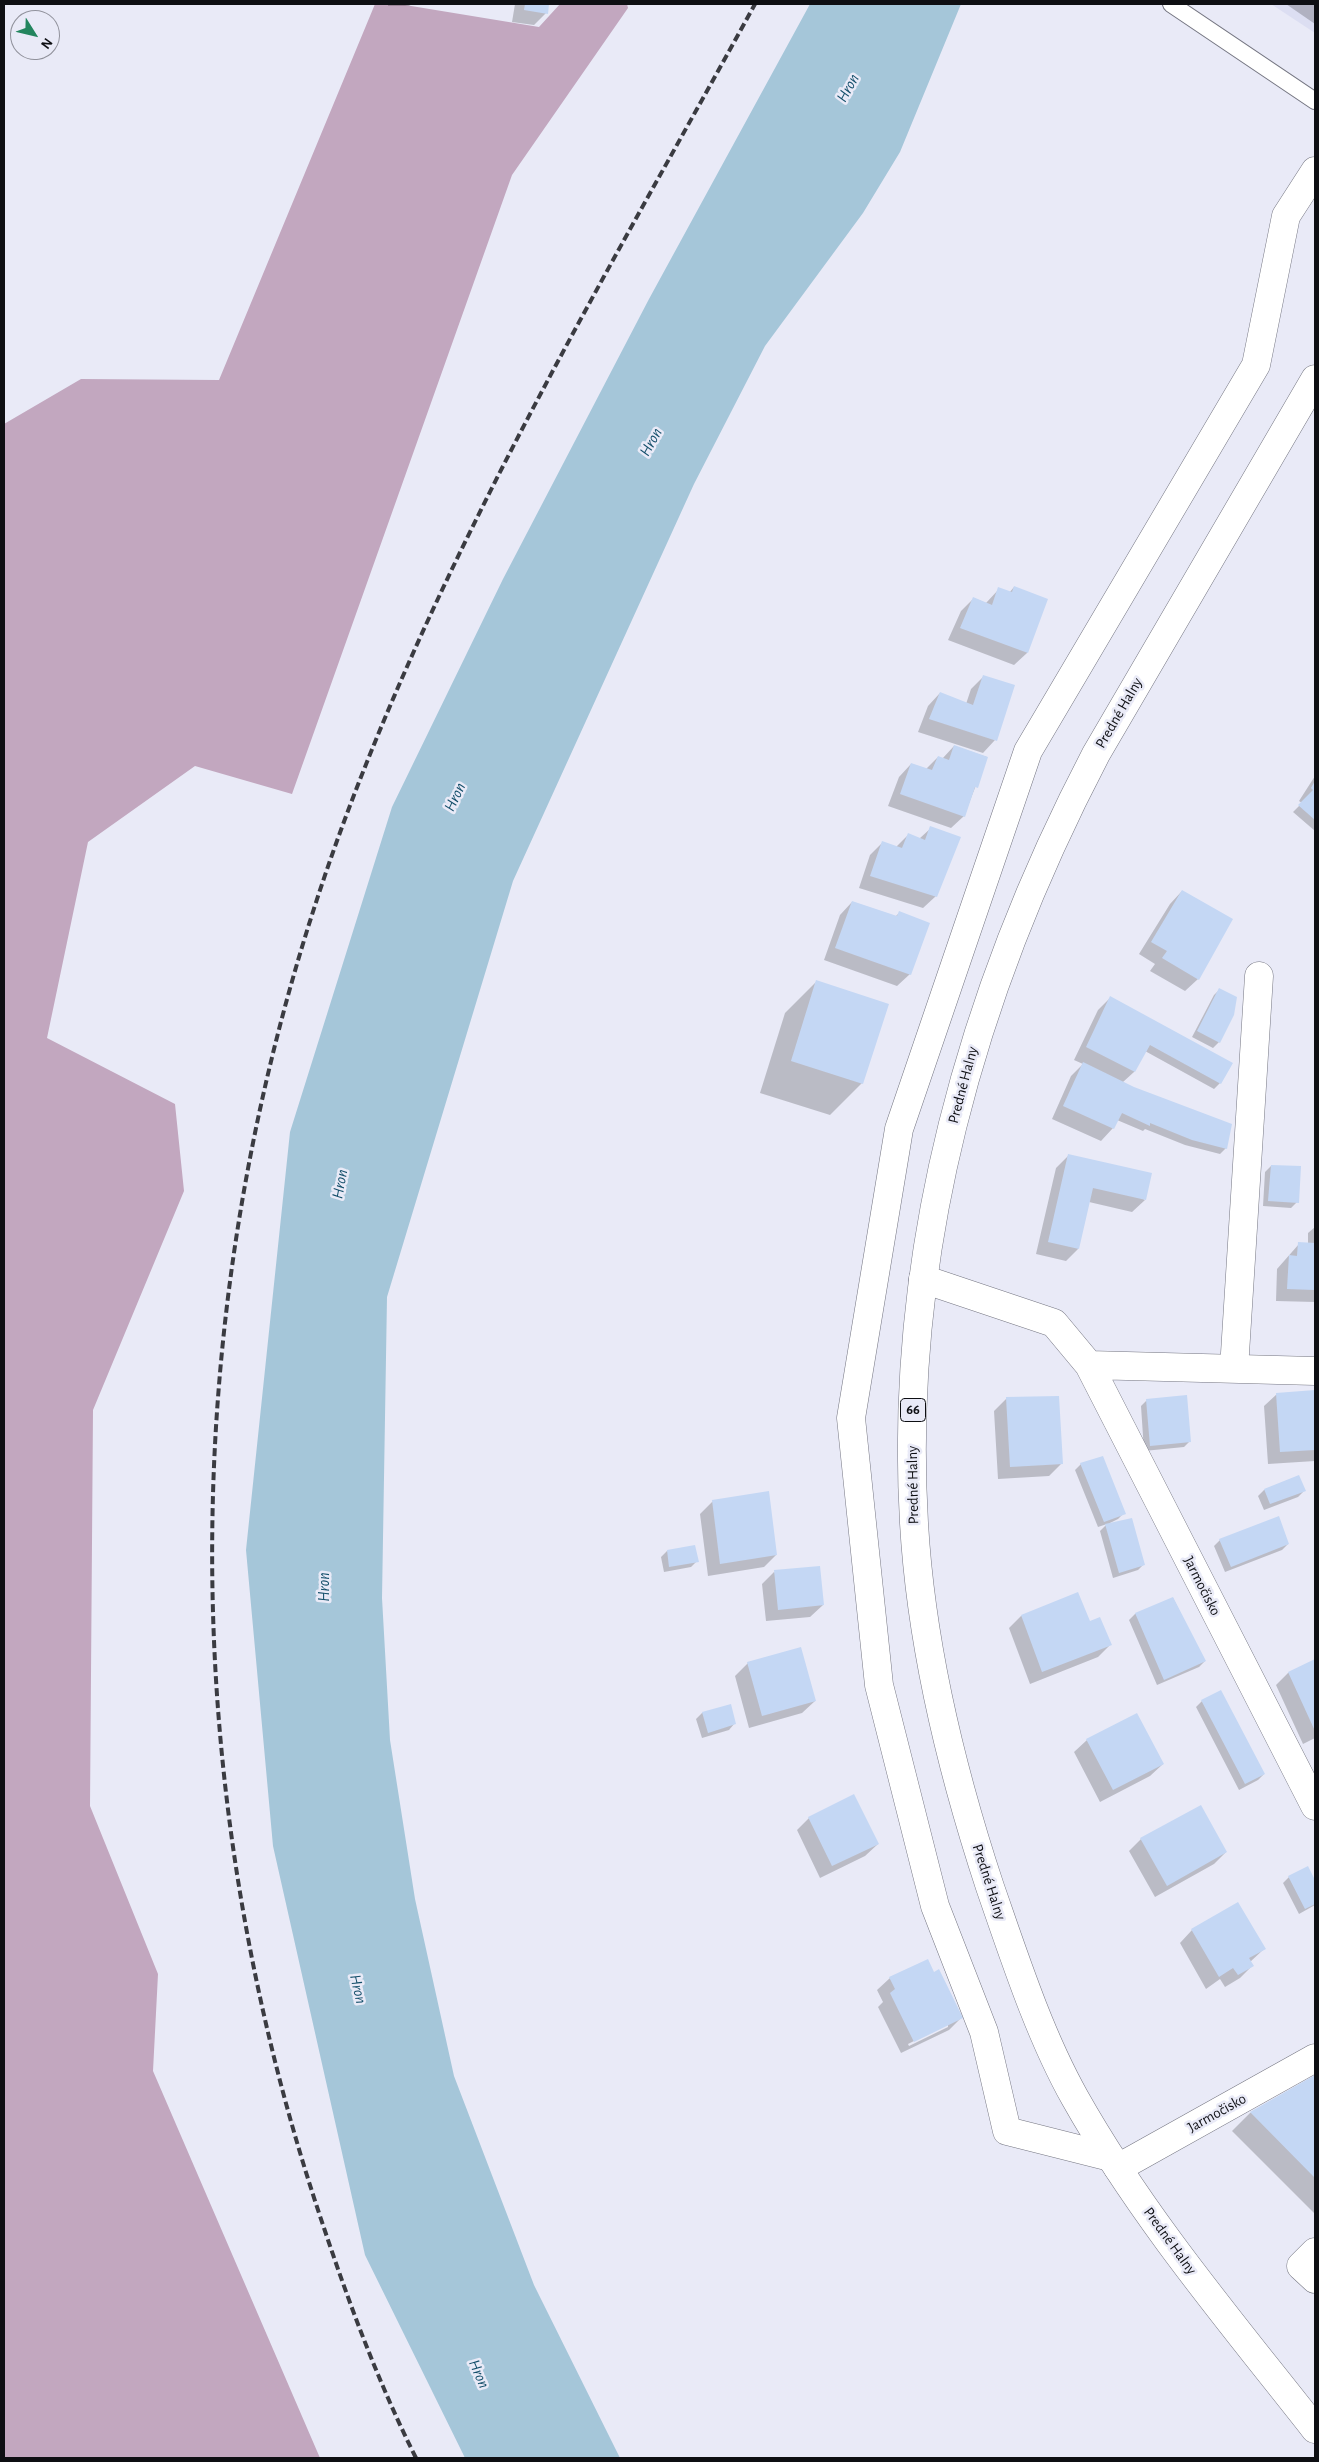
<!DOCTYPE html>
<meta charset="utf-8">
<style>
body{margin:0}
#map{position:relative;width:1319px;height:2462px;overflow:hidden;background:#e9eaf7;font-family:"Alegreya Sans",sans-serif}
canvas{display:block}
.frame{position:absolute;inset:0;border:5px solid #0e0f13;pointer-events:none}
.north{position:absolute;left:10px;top:10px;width:50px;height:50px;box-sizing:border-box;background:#e9eaf7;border:1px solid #91929c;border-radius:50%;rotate:126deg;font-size:14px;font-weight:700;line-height:20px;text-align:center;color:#0e0f13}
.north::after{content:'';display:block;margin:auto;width:18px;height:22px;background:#23855e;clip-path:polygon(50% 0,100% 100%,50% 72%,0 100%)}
</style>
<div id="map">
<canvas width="1319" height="2462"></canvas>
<div class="frame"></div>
<div class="north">N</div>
</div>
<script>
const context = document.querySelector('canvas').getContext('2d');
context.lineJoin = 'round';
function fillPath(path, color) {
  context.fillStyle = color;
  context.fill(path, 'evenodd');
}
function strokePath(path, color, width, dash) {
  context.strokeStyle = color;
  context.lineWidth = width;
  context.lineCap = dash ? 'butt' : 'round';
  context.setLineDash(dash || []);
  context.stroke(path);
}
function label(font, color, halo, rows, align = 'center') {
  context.font = font + ' "Alegreya Sans",sans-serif';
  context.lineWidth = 5;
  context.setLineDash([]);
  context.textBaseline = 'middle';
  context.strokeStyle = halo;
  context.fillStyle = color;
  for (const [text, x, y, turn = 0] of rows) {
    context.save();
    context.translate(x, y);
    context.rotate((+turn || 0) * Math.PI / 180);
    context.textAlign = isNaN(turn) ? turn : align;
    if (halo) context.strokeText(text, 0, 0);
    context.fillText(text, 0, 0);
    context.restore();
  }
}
const built = new Path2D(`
 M1271 4H1315V33Z`);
const forest = new Path2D(`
 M375 4H399L539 27 560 4H627L628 8 512 175 292 794 195 766 88 842 47 1038 175 1104 184 1191 93 1410 90 1806 158 1974 153 2071 320 2458H4V424L81 379 219 380Z`);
const water = new Path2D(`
 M810 4H961L900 152 863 213 765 346 694 484 513 881 387 1297 382 1598 390 1740 415 1899 454 2076 534 2285 620 2458H465L365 2255 273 1846 246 1550 290 1132 392 807 503 579 649 299Z`);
const shadow = new Path2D(`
 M388 4H412L409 6H388Z
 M515 4H547L546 13 534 25 512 22Z
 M1286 4H1315V24Z
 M1014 587 1046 599 1027 653 1014 665 948 640 961 611 974 598 986 603 999 589 1009 593Z
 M983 677 995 740 983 753 918 732 928 706 940 693 966 704 971 689Z
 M954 746 987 757 964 816 951 828 888 806 899 777 911 764 926 769 938 757 942 759Z
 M1315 776V831L1293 812 1302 803 1299 801Z
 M931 828 936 896 923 908 859 888 870 855 882 843 896 847 908 835 919 839Z
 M1182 891 1198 979 1185 991 1150 971 1155 964 1139 954 1170 904Z
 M852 902 895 917 899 913 910 974 897 986 824 960 840 915Z
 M817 981 862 1083 830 1115 760 1093 785 1013Z
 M1220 989 1219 1042 1213 1048 1192 1037 1214 995Z
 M1110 998 1220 1083 1214 1089 1145 1051 1134 1072 1123 1082 1226 1148 1220 1154 1185 1145 1145 1129 1143 1131 1117 1120 1113 1128 1101 1141 1052 1119 1071 1076 1083 1064 1074 1060 1098 1010Z
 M1068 1156 1145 1200 1132 1212 1089 1202 1078 1249 1066 1261 1036 1254 1056 1168Z
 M1271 1166 1297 1202 1291 1208 1263 1206 1265 1172Z
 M1315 1217V1302L1276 1301 1277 1269 1299 1244H1308V1233L1315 1227Z
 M1315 1392V1461L1268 1464 1264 1406 1277 1394Z
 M1007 1398 1061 1464 1049 1476 998 1479 994 1411Z
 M1147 1400 1190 1441 1184 1447 1144 1451 1141 1406Z
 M1081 1464 1124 1513 1118 1519 1110 1523 1144 1564 1138 1570 1113 1578 1100 1531 1107 1524 1098 1527 1075 1470Z
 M1264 1490 1304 1491 1298 1497 1264 1510 1258 1496Z
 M713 1501 776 1555 764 1567 708 1576 700 1514Z
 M1220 1540 1288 1544 1282 1550 1225 1572 1214 1546Z
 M667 1551 697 1561 691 1567 664 1572 661 1557Z
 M774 1572 823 1605 810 1617 766 1621 762 1584Z
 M1173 1598 1205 1661 1199 1667 1157 1685 1129 1620 1135 1614Z
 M1021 1616 1089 1623 1110 1645 1098 1657 1030 1684 1009 1628Z
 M1315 1661V1738L1303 1744 1276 1685 1288 1673Z
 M748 1663 815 1701 802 1713 749 1728 735 1676Z
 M1202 1701 1264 1774 1258 1780 1239 1790 1196 1707Z
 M730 1706 735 1723 729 1730 702 1738 696 1719 702 1713Z
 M1087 1740 1163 1764 1150 1776 1100 1802 1074 1752Z
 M809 1818 878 1844 865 1856 820 1878 797 1830Z
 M1141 1839 1226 1852 1214 1864 1155 1897 1129 1851Z
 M1308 1868 1315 1882V1905L1299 1914 1283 1883 1289 1877Z
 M1192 1930 1264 1949 1250 1962 1252 1966 1240 1978 1225 1987 1220 1979 1206 1989 1180 1943Z
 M890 1978 961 2018 949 2030 901 2053 878 2007 883 2002 877 1990ZM948 2024V2027L909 2046 908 2044Z
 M1315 2077V2214L1232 2131 1250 2113Z`);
const building = new Path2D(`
 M525 4H549L548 14 524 10Z
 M1014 586 1048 599 1028 653 960 628 973 597 992 605 998 587 1012 592Z
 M983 675 1015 685 997 741 929 719 940 692 973 705Z
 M954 745 988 757 978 788 975 787 965 817 900 794 911 763 932 770 938 756 949 760Z
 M1315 781V820L1298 805 1313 790 1311 788Z
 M930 826 961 837 937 897 870 876 882 841 902 848 908 833 925 840Z
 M1182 890 1233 919 1199 980 1162 958 1167 951 1151 942Z
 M852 901 897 916 899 911 930 923 911 975 835 948Z
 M816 980 889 1004 863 1084 791 1061Z
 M1219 988 1237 997 1234 1015 1220 1043 1197 1031Z
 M1110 996 1233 1063 1221 1084 1150 1045 1135 1072 1086 1047Z
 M1083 1062 1134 1087 1232 1124 1227 1149 1192 1140 1150 1123V1126L1122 1113 1114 1129 1063 1106Z
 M1068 1154 1152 1173 1146 1200 1093 1188 1079 1249 1048 1242Z
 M1271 1165 1301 1166 1299 1203 1268 1201Z
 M1298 1242 1315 1243V1290L1287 1289 1289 1255 1297 1256Z
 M1315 1390V1450L1280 1452 1276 1393Z
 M1187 1395 1191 1442 1150 1446 1146 1399Z
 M1059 1396 1063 1464 1010 1467 1006 1397Z
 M1103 1456 1126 1514 1104 1522 1080 1463Z
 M1299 1475 1306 1491 1270 1504 1264 1489Z
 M769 1491 777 1555 720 1564 712 1500Z
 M1279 1516 1289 1544 1231 1567 1219 1539Z
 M1132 1518 1145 1565 1119 1573 1105 1524Z
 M695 1545 699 1562 669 1567 667 1550Z
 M820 1566 824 1605 778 1610 774 1570Z
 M1078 1592 1090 1621 1100 1617 1112 1645 1042 1672 1021 1615Z
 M1173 1597 1206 1661 1164 1680 1135 1613Z
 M801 1647 816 1701 762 1716 747 1662Z
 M1315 1659V1731L1288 1672Z
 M1221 1690 1265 1774 1245 1784 1201 1700Z
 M731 1704 736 1724 708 1733 702 1712Z
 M1137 1713 1164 1764 1113 1790 1086 1739Z
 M854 1794 879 1844 832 1866 808 1817Z
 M1201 1805 1227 1852 1167 1886 1140 1838Z
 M1308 1866 1315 1880V1904L1305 1909 1288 1876Z
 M1238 1902 1266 1949 1249 1958 1254 1966 1238 1975 1233 1968 1219 1977 1191 1929Z
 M928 1959 934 1972 939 1969 963 2018 914 2042 890 1993 895 1989 889 1977Z
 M1315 2075V2178L1250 2112Z`);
const service = new Path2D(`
 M1171 4 1315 101`);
const minor = new Path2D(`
 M923 1279 1054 1323 1089 1365 1315 1806
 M1089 1365 1315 1371
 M1234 1369 1259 976
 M1110 2157 1007 2131 984 2032 935 1906 879 1685 851 1418 899 1129 1028 751 1256 365 1286 216 1315 171
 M1118 2168 1315 2058
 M1315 2252 1301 2266 1315 2279`);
const primary = new Path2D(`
 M1315 379 1096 754C972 991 898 1252 914 1523 921 1645 952 1772 990 1887 1014 1956 1039 2034 1075 2098 1142 2217 1231 2322 1315 2429`);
const rail = new Path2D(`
 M416 2458C379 2384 350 2306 324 2228 165 1758 176 1259 354 795 460 519 613 263 755 4`);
const shields = [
 [913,1410,25]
];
const shieldNames = [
 ["66",913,1410]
];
const streetNames = [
 ["Predné Halny",1119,713,-60],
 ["Predné Halny",963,1085,-75],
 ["Predné Halny",913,1485,-91],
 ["Jarmočisko",1202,1586,63],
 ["Predné Halny",989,1882,72],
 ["Jarmočisko",1217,2113,-29],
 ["Predné Halny",1170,2241,54]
];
const waterNames = [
 ["Hron",848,88,-61],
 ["Hron",651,442,-61],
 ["Hron",455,797,-65],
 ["Hron",340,1184,-79],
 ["Hron",324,1587,-90],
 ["Hron",358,1989,77],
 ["Hron",479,2374,67]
];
fillPath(built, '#dcdef2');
fillPath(forest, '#c2a7bf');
fillPath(water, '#a5c6d9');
fillPath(shadow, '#0003');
fillPath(building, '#c4d7f4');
strokePath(service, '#757682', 18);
strokePath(minor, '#757682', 29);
strokePath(primary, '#757682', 29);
strokePath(service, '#fff', 16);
strokePath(minor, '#fff', 28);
strokePath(primary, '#fff', 28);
strokePath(rail, '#3a3b41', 4, [8, 4]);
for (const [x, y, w] of shields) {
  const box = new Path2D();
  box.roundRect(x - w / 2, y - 11.5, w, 23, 4);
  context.fillStyle = '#e9eaf7';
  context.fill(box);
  strokePath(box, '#0e0f13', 1);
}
label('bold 14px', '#0e0f13', null, shieldNames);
label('15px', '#0e0f13', '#e9eaf7', streetNames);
label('italic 16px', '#134e6a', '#e9eaf7', waterNames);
</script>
